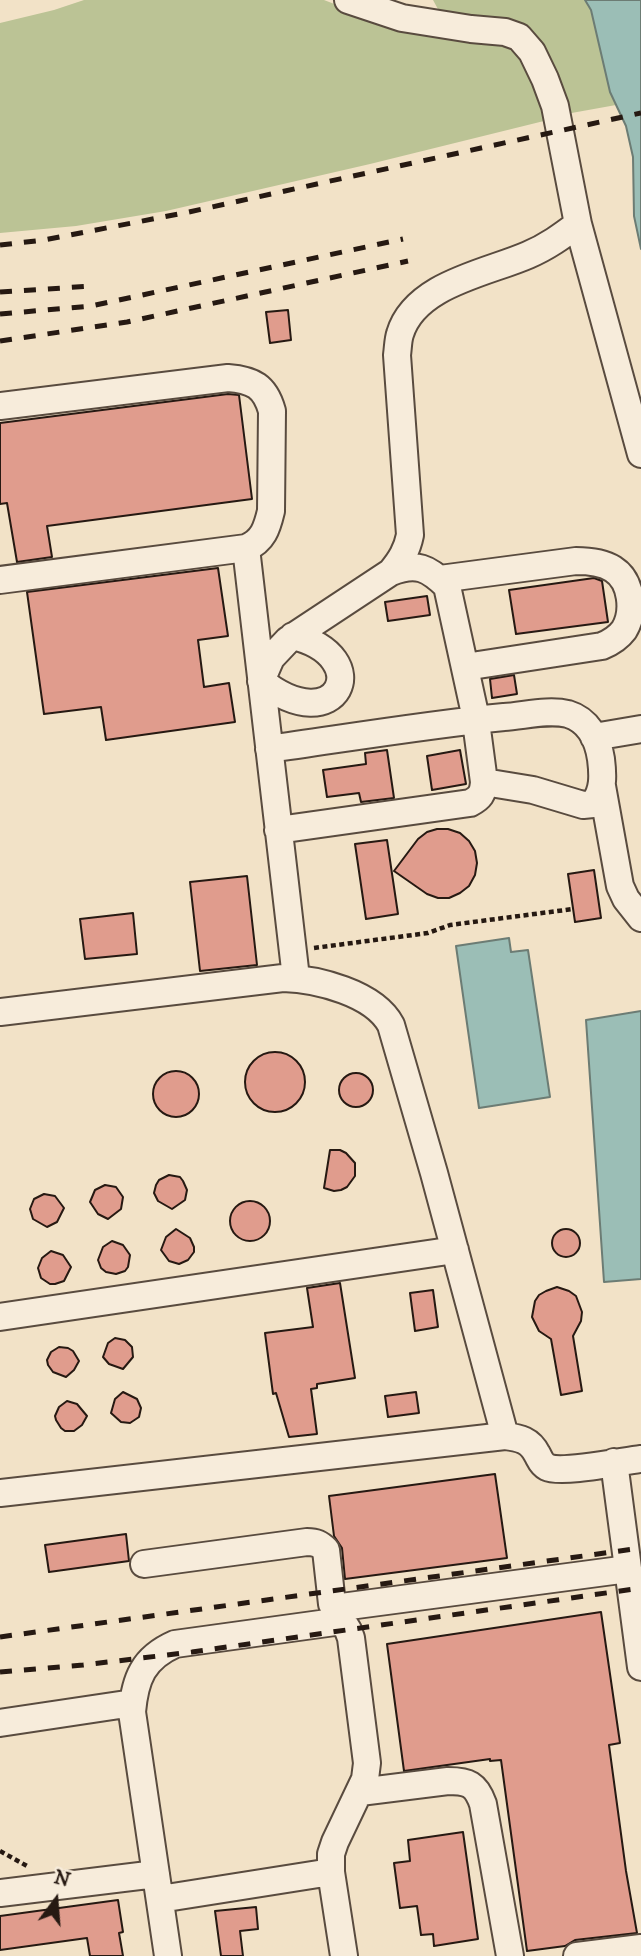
<!DOCTYPE html>
<style>
body{margin:0}
#map{position:relative;width:641px;height:1956px;overflow:hidden;background:#f2e2c7;font-family:"IM FELL DW Pica",serif}
canvas{display:block}
.north{position:absolute;left:21px;top:1865px;width:70px;height:70px;-webkit-text-stroke:5px #f7ecdb;paint-order:stroke;rotate:16deg;font-size:19px;font-weight:700;line-height:28px;text-align:center;color:#261912}
.north::after{content:'';display:block;margin:auto;width:24px;height:32px;background:#261912;clip-path:polygon(50% 0,100% 100%,50% 72%,0 100%)}
</style>
<div id="map">
<canvas width="641" height="1956"></canvas>
<div class="north">N</div>
</div>
<script>
const context = document.querySelector('canvas').getContext('2d');
context.lineJoin = 'round';
function fillPath(path, color) {
  context.fillStyle = color;
  context.fill(path, 'evenodd');
}
function strokePath(path, color, width, dash) {
  context.strokeStyle = color;
  context.lineWidth = width;
  context.lineCap = dash ? 'butt' : 'round';
  context.setLineDash(dash || []);
  context.stroke(path);
}
const green = new Path2D(`
 M84 0H324L383 23 516 41 552 119 370 164 166 211 76 226 0 233V23L54 10Z
 M433 0H585L591 10 610 92 616 105 566 114 544 56 439 11Z`);
const water = new Path2D(`
 M585 0H641V249L634 216 633 157 626 126 610 92 591 10Z
 M509 938 511 952 528 950 550 1097 479 1108 456 946Z
 M641 1011V1279L604 1282 586 1020Z`);
const building = new Path2D(`
 M288 310 291 340 270 343 266 312Z
 M228 394 239 395 252 499 47 526 52 557 17 562 7 503 0 504V423Z
 M218 568 228 636 198 640 204 687 229 683 235 722 106 740 101 707 44 714 27 592Z
 M594 578 602 581 608 622 516 634 509 590Z
 M427 596 430 615 388 621 385 602Z
 M514 675 517 694 492 698 490 679Z
 M387 750 394 798 361 802 359 793 327 797 323 770 366 764 365 753Z
 M460 750 466 784 432 790 427 756Z
 M437 829H448L460 833 469 841 475 851 477 863 475 875 469 886 460 893 449 898H438L427 894 394 871 418 839 427 832Z
 M387 840 398 914 366 919 355 844Z
 M594 870 601 918 575 922 568 874Z
 M247 876 257 965 200 971 190 882Z
 M133 913 137 954 85 959 80 919Z
 M245 1082a30 30 0 1 1 60 0a30 30 0 1 1-60 0Z
 M153 1094a23 23 0 1 1 46 0a23 23 0 1 1-46 0Z
 M339 1090a17 17 0 1 1 34 0a17 17 0 1 1-34 0Z
 M330 1150H340L346 1153 355 1163V1176L347 1187 341 1190 334 1191 324 1188Z
 M169 1175 180 1177 183 1181 187 1190 185 1200 172 1209 158 1201 154 1193 156 1185 159 1180Z
 M105 1185 116 1187 123 1197 121 1209 108 1219 98 1214 90 1202 95 1190Z
 M44 1194 55 1196 64 1208 57 1222 47 1227 33 1219 30 1209 34 1199Z
 M230 1221a20 20 0 1 1 40 0a20 20 0 1 1-40 0Z
 M176 1229 190 1238 194 1247V1252L188 1260 179 1264 169 1261 161 1250 166 1237Z
 M552 1243a14 14 0 1 1 28 0a14 14 0 1 1-28 0Z
 M112 1241 123 1245 130 1255 128 1267 125 1271 116 1274 106 1272 101 1268 98 1260 103 1247Z
 M51 1251 63 1255 71 1267 64 1281 55 1284H50L41 1278 38 1268 42 1258Z
 M340 1283 355 1378 317 1384V1388L311 1389 317 1434 289 1437 276 1393 273 1394 265 1333 313 1327 307 1288Z
 M557 1287 569 1291 576 1296 582 1312 581 1321 573 1336 582 1391 561 1395 551 1339 539 1331 532 1317 535 1301 539 1295 546 1291Z
 M433 1290 438 1327 415 1331 410 1293Z
 M115 1338 125 1340 132 1347 133 1357 123 1369 109 1364 103 1357 108 1343Z
 M59 1347 68 1348 73 1351 79 1361 74 1370 66 1377 53 1372 48 1365 47 1360 51 1352Z
 M123 1392 137 1399 141 1408 139 1417 130 1423 121 1422 111 1413 115 1399Z
 M416 1392 419 1413 388 1417 385 1396Z
 M67 1401 77 1404 87 1416 82 1425 74 1431H65L61 1428 56 1420 55 1416 59 1407Z
 M495 1474 507 1558 345 1579 342 1548 334 1536 329 1496Z
 M126 1534 129 1561 49 1572 45 1545Z
 M601 1612 620 1743 609 1745 626 1871 637 1933 575 1940 565 1946 527 1951 501 1760 490 1761V1759L404 1771 387 1644Z
 M463 1832 478 1939 434 1946 433 1934 421 1935 417 1906 400 1908 394 1863 410 1861 408 1840Z
 M118 1900 123 1932 119 1933 123 1956H90L87 1938 0 1950V1916Z
 M256 1907 258 1929 240 1931 243 1956H221L215 1911Z`);
const path = new Path2D(`
 M314 948 428 933 450 925 573 909
 M0 1851 27 1866`);
const minor = new Path2D(`
 M348 0 402 18 471 29 505 32 519 37 532 52 545 79 555 106 578 224 641 454
 M0 406 228 378C253 380 265 386 272 411L271 511C267 528 263 541 246 548
 M440 579 576 561C589 561 602 562 613 569 632 581 635 612 624 630 618 638 612 642 602 646L465 667
 M0 580 246 548 296 978
 M293 636C377 657 338 742 261 681L271 658 288 640 391 572C401 560 407 550 410 535L397 355C398 348 398 340 400 334 415 284 487 273 528 255 547 247 562 236 578 224
 M594 737 641 729
 M269 749C347 738 425 725 504 717 523 716 548 709 568 714 588 720 598 739 601 759 603 775 604 791 593 804L583 805 533 790 484 782
 M602 786 620 886 626 899 641 918
 M278 830 470 803C480 798 483 794 484 782L475 714 447 586C428 568 417 562 391 572
 M0 1012 283 978C317 979 374 993 391 1025L434 1173 505 1436
 M0 1317 455 1250
 M614 1462 641 1667
 M0 1493 505 1436C520 1438 530 1440 537 1454 540 1459 541 1464 547 1467 561 1474 623 1461 641 1459
 M144 1564 307 1542C316 1542 320 1544 326 1550L332 1604 348 1630 351 1638 367 1763 365 1779 335 1842 331 1854V1872L344 1956
 M334 1608 628 1569
 M0 1723 133 1703
 M360 1792 448 1781C468 1781 476 1784 483 1804L510 1956
 M0 1893 156 1874
 M160 1899 331 1872
 M168 1956 132 1712C135 1679 143 1658 175 1644L342 1621
 M577 1956 641 1948`);
const rail = new Path2D(`
 M0 245 44 240 189 212 641 113
 M0 292 93 286
 M0 314 91 306 403 239
 M0 341 127 322 408 261
 M0 1637 641 1548
 M0 1672 83 1665 192 1652 641 1588`);
fillPath(green, '#bbc395');
fillPath(water, '#9bbeb6');
strokePath(water, '#6c7c74', 2);
fillPath(building, '#e09c8d');
strokePath(building, '#261912', 2);
strokePath(minor, '#594b3f', 30);
strokePath(path, '#261912', 4.5, [5, 3.5]);
strokePath(minor, '#f7ecdb', 26);
strokePath(rail, '#261912', 5, [12, 12]);
</script>
